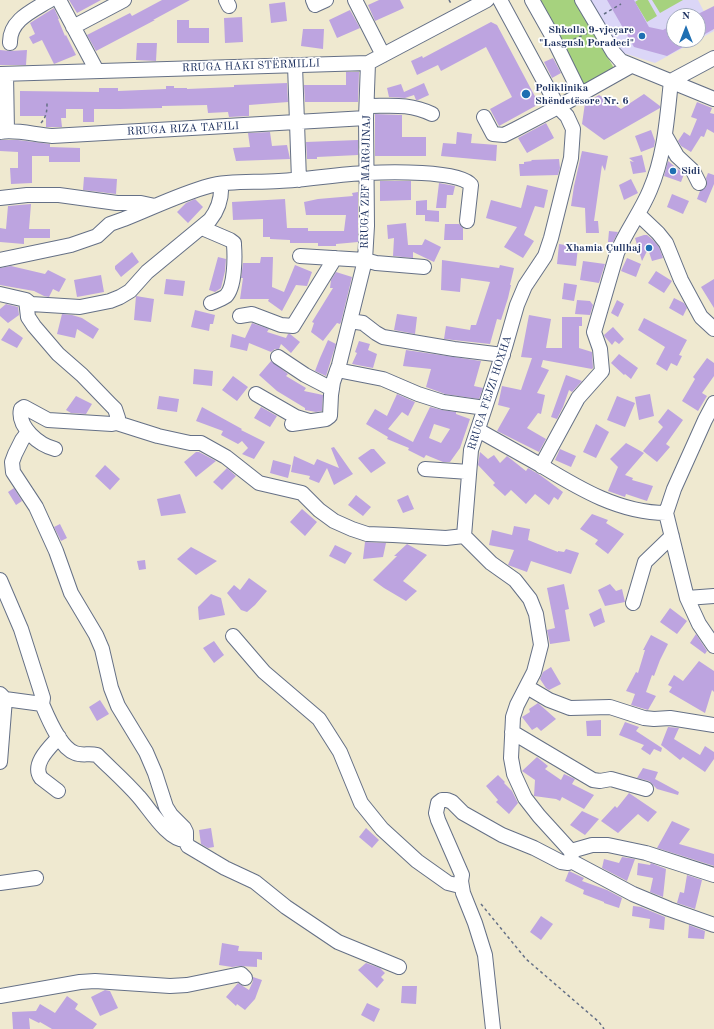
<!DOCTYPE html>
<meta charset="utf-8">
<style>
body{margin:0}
#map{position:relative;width:714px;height:1029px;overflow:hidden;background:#efe9d0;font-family:"Old Standard TT",serif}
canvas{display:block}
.north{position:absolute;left:666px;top:8px;width:40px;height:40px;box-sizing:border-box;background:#fff;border:1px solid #a4acbf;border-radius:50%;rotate:0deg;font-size:11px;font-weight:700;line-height:16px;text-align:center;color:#1b2f5e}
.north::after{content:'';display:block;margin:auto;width:14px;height:18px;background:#1f6fb2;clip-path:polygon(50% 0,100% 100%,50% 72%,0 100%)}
</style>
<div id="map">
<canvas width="714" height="1029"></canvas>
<div class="north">N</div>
</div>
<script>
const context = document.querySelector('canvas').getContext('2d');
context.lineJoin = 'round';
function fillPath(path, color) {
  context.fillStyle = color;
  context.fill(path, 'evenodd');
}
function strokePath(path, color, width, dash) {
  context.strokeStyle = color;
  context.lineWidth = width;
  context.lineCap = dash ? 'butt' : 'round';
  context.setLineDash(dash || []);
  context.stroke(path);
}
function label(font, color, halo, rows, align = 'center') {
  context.font = font + ' "Old Standard TT",serif';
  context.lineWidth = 3.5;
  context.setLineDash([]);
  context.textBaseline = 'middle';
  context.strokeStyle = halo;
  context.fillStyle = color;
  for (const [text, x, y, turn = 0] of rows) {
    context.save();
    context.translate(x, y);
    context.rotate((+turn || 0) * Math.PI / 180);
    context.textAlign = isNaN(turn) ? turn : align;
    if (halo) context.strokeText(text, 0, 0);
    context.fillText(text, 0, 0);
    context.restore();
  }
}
const built = new Path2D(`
 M590 0H698L714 31 655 63 620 52ZM674 16H698V40H674Z`);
const green = new Path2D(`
 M538 0H575L615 70 586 89Z
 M638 0H648L657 16 647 22 635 2Z
 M652 0H683L660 13Z`);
const building = new Path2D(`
 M69 0H101L77 13Z
 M162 0H190L153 20H155L96 51 87 35 130 13 132 16Z
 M379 0H400L404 8 375 21 368 5Z
 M607 0H634L649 27 663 30 674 24V40H695L667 56 634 47Z
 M285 2 287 21 271 23 269 4Z
 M714 6V29L698 38V14Z
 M54 8 59 19H58L65 36 66 35 76 55 54 64 42 40 33 44 29 37 35 34 30 23Z
 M350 10 360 28 337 38 329 20Z
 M242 17 243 42 225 43 224 18Z
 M177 20H189V28H209V43H177Z
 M491 22 497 25 539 104 499 126 490 109 512 97 486 47 441 71 438 65 417 75 411 61 422 56 423 58Z
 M303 29H324L323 49 301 46Z
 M137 43H157L156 61 136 60Z
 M0 50 10 51 27 50 26 65H0Z
 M553 58 561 73 552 78 544 62Z
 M346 72H359L358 102H305L304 85H346Z
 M287 83 288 102 249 105V116L229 117 228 112 208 113 207 105 162 106V108L120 109H94V122H83V109H66V118H61L62 127H46V116H20V91L99 92V88H118V91L166 89V86H174V88H187V89L234 87V85Z
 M424 83 429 95 418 100H416L414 95 405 98 389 97 387 88 401 84 404 92Z
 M644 94 660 106V108L604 140 582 124 585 103 599 95 621 109Z
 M697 102 712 108 710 113 714 114V133L707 129 704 137 701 136 691 152 681 146 678 141 684 132 690 136 697 119 691 117Z
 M375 114 402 115V137H426V156H375Z
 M546 123 554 138 527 153 518 138Z
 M651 130 655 141 654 147 641 152 635 136Z
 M270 132 272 146 287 145 290 159 236 161 233 148 250 147 248 133Z
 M457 132 472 134 471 143 497 145 496 161 441 156 443 143 456 144Z
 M0 140H18L50 144V147L80 148V162H49V156H32V183L11 184 10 168H18V152L0 151Z
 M358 140V155L317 157V159H307L306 142Z
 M582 151 608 156 605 171 602 165 594 221H598L599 233H586L585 208 571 206 574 186Z
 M642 155 646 172 633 174 630 161 634 162 629 158Z
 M559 159 560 168 558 175 520 176 519 164H524V162L532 161 531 160Z
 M668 161 684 174 681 182 664 176Z
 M708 173 714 175V184L706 203 697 199 700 191 706 187 707 183 706 178Z
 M84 177 117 179 116 194 83 190Z
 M631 179 638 193 624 200 619 185Z
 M380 181H411V200L380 201Z
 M439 183 455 186 453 195H447L446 208H436Z
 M527 185 548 190 544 208 535 206 524 235 534 241 523 258 504 247 517 227 486 218 491 200 521 208Z
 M358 192V242L336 244V246H318V243H290V240L270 239V237H263V219L233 220 232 202 285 199 287 228H308V231H344L346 215H306L304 202 318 199 353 196 352 193Z
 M672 194 689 201 683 214 667 207Z
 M195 199 203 207 188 223 177 212 186 203Z
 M427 200V210L439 211V222L425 221V215H416V201Z
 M31 204 29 229H50V238H24V244L0 242V228L6 229 8 206Z
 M406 223 408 245H422L425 239 441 247 434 262 413 252V258L393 256 394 238 388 239 387 225Z
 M445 224H459L463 228V240H444Z
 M609 231 618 232 613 242H608Z
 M644 235H647L652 239 659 247 663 258 652 261 648 249 642 261 635 238Z
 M559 244 578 247 576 266 557 264Z
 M132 252 139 262 121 277 115 269V266Z
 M218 257 226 259 225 271 221 288 215 292 209 290Z
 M261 257H273L272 287 284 292 295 265 312 272 307 286 296 285 282 311 268 301 269 299H240L243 278H241L243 263H260Z
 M627 258 641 264 636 277 621 271Z
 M442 260 499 268 500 265 514 268 510 285H511L508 298 501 320 497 319 490 344 444 339 446 326 470 330 471 325H476L490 282 461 278 460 292 441 290Z
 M583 261 605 264 599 283 580 280Z
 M11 266 45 274 48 270 66 279 59 292 53 289 49 297 44 296 34 291 0 285V268Z
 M656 271 672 281 664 293 648 283Z
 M336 272 352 277 341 322 340 324 337 323 323 341 311 332 314 323 312 322 333 288H330L331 280Z
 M101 275 104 292 77 297 74 280Z
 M166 279 185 281 183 296 164 294Z
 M714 279V308L701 287Z
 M564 283 577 285 574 301 562 299Z
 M136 296 154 299 151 322 134 320Z
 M674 298 684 303 687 308 683 316 669 308Z
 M577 300 590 301 593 305 590 315 575 314Z
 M617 300 624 304 618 317 611 313Z
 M6 304 18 307 19 315 8 323 0 316V309Z
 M195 310 215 315 213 324H210L209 331 191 327Z
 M62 314 72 315 82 318 99 329 93 339 77 329 75 338 57 334Z
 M397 314 417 317 415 334 394 330Z
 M529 315 551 319 546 348H562V317H582V326H579V348L592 352 593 368 592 369 543 360 541 367 549 370 537 393 545 395 541 414 538 413 527 428 546 439 539 452 497 431 510 408 498 405 502 386 521 390 532 358 521 357Z
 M644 318 687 340 679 355 682 356 677 366 671 363 667 371 656 364 665 347 638 330Z
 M252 323 269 329 267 332 286 338 288 334H290L300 342 291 353 281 344 279 349H275L271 352 249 343 247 351 230 347 232 334 245 338Z
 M613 327 624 339 619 344 615 341 612 345 605 337 604 335Z
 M9 328 23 338 17 348 1 340Z
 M328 340 336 344 326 376 315 371 320 358Z
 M359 341 370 344 368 350 377 354 373 368 352 364 357 353 355 352Z
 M406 350 481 361 474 386 483 388 479 399 445 394 426 387 431 369 403 366Z
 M619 354 638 368 631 379 625 374 624 375 611 363Z
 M707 358 714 363V376L702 393 707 396 698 411 682 401 695 379 693 377Z
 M271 361 288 374 286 376 306 388 304 391 323 395 322 411 316 412 305 410V408L277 391 259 375Z
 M194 369 213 371 212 386 193 384Z
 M566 375 582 381 572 392 569 390 563 407 557 419 551 417Z
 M233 376 248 387 237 401 222 390Z
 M397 394 415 402 408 416 402 412 388 429 413 442 430 407 442 410 456 412V414L470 419 460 448 450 462H443L426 455 424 458 408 450 409 448 387 439 388 437 366 424 375 409 387 416ZM434 424 450 429 441 443 429 438Z
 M650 394 654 416 639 420 635 397Z
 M76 396 92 404 86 414 71 413 66 410Z
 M159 396 179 399 177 412 157 409Z
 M617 396 635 403 625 427 607 420Z
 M202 407 242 429 241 430 265 442 254 459 242 454 248 448 242 441 238 444 221 435 223 431 196 421Z
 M261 407 277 416 270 427 254 418Z
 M668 409 683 420 666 444 670 447 657 462 643 451 663 427 658 422Z
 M596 424 609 432 596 458 583 452Z
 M626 443 644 453 625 475 633 478 632 480 653 486 647 501 626 494 625 497 608 491 618 467 610 459Z
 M334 447 353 474 334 485 327 468 319 483 309 479 310 476 291 472 294 456 314 465 317 459 339 468 331 448Z
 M371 449H374L386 463 371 473 358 458Z
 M560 449 576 456 571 467 555 460Z
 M196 452H199L216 461 196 477 184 462Z
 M480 452 488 459 494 455 500 463 507 456 526 471 528 468 540 475 563 492 558 500 554 497 549 505 535 494 526 504 511 490 505 496 493 485 495 483 478 465Z
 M273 460 291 465 288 478 270 473Z
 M105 465 120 479 110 490 95 476Z
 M227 468 236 476 222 490 213 482Z
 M14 488 22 501 16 505 8 492Z
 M180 494 186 513 161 516 157 499Z
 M356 495 371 507 363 516 348 505Z
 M408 495 414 509 403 513 397 500Z
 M302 509 317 522 305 536 290 522Z
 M592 514 608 520 606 523 624 534 608 554 595 544 598 540 580 529Z
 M60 524 67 538 61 541 54 527Z
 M514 526 530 529 528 540 558 552V551L564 552 566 549 579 553 571 574 531 561 527 572 508 565 514 550 489 545 492 530 512 535Z
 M365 542 386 543 383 557 363 559Z
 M407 544 427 555 403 581 417 591 406 601 384 588 373 580 397 556H394Z
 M335 545 352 553 345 564 329 556Z
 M191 547 217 561 196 575 177 559Z
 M145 560 146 569 139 570 137 561Z
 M249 578 267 591 255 605 247 612 241 610 227 593 234 585 240 590Z
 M564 584 569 609 565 610 570 641 550 644 547 630 555 628 547 588Z
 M610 584 616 591 622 589 625 602 605 606 598 590Z
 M211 594 221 598 225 615 199 620 198 607Z
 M601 608 605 622 594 627 589 614Z
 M670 608 687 621 677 634 660 622Z
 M696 634 707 651 705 654 690 643Z
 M651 635 668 644 660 660 654 676 652 675 646 692 656 696 648 710 631 705 635 694 626 691 636 672 638 673 645 650H643Z
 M214 641 224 655 214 663 203 648Z
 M699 661 714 671V692L712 690 705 713 669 692 672 687 668 685 674 675 683 681Z
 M551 667 561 684 549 690 546 688 540 679 543 672Z
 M100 700 109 714 97 721 89 707Z
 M538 703 556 719 541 731 537 727 532 730 522 717 530 712 529 709Z
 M601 720V736H587L586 721Z
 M625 722 639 727 636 731 662 748 661 752 654 749 650 755 641 749 644 745 619 735Z
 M668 727 679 728 674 739 700 755 705 746 714 752V759L705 772 683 757 680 760 661 745Z
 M537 757 548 766 545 769 561 780 564 774 575 779 572 784 594 795 584 809 562 797 560 801 556 799 534 796 535 780 522 771Z
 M643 768 658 772 655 779 679 792 678 795 657 789 649 781 637 778Z
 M498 775 505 782 504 783 512 791 518 803 509 814 496 802 498 800 486 786Z
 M629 793 657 812 648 822 638 814 618 833 601 821 615 806 617 808Z
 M582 811 599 819 585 835 570 825Z
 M672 821 690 829 679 844 714 854V866L657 848Z
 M211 828 214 847 208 848 201 844 199 830Z
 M366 828 379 840 372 848 359 837Z
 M622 857 635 859 627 881 602 868 604 859 619 863Z
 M638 863 650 865 651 863 666 869 663 897 650 892 653 878 637 875Z
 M569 871 584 878 582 881 607 890 622 898 619 908 604 903V902L583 894 584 890 565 881Z
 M687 875 702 880 695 909 677 903 680 892 684 893Z
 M633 906 641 907 665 917 664 930 649 928 650 919 632 916Z
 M541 916 553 924 541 940 530 932Z
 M689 925 705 931 704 939 688 938Z
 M222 943 239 946 238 951 262 952V960L257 959V967L240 966 232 967 219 965Z
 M366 963 380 968 385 973 381 977 384 980 377 988 358 970Z
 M253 977 262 980 255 999 245 1010 237 1004 236 1006 226 997 238 983 249 990 253 981Z
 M402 986H417L416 1004 401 1003Z
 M105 990 110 991 118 1008 100 1016 91 997Z
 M67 996 78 1004 75 1009 97 1024 93 1029H52L40 1022 39 1023 29 1018 30 1029H13L12 1012 36 1011 40 1004 55 1013Z
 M367 1003 380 1009 374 1022 361 1015Z`);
const path = new Path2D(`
 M449 0 452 5
 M604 14 621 4
 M568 42 588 33
 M41 123C47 116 47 110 47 102
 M481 904 526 959 599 1022 604 1029`);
const minor = new Path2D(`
 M59 0 97 71
 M226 0 229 6
 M313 0 315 5 326 0
 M355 0 383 55
 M500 0 558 107 567 116 573 129 571 158 551 238 545 256 525 286 517 305 505 347 471 450 464 536 491 563 515 580 530 599 536 614 541 645 534 672 517 705 513 717 511 758 514 774 525 798 539 816 569 849 572 854 571 861
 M532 0 550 32 581 95
 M582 0 613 52 621 61 714 99
 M73 27 124 0
 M10 43C9 20 34 10 50 0
 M295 65 299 180
 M0 74 368 63 487 0
 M6 74 7 131
 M367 106C391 106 409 103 432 114
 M484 117 493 134 504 135 516 129 558 107 631 66
 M0 132C16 129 35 135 52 136L366 118
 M665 135 677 156 693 171 699 183
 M0 198 27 195H59L117 203H141L155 206
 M638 214 658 233 666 243 681 280 701 317 714 329
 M202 228 230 240 234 243V245C235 257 235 287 226 296 222 299 216 301 211 303
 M300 256 365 260 376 263 424 267
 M0 260 71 245 97 236 110 224 124 219C152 208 180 194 209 186 231 180 256 183 279 181 308 180 337 174 367 173 386 172 460 170 471 185L467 221
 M0 294 26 300 31 304 80 307 110 301 120 297 130 291 147 272 210 220C218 210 222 197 221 184
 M26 300 28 317 34 326 58 354 82 375 110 404 115 409 118 418 117 423
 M240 316 252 314 281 325 293 326 335 258
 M350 321 363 323 376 333 383 337 454 349 503 355
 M278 357 305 375 332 389
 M337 370 383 379 418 394 443 402 485 408
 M256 394 296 417 309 421
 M714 403 705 420 674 489 666 513 687 598 699 624 714 646
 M292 424 326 419 330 416 331 395 333 382 339 365 365 260 367 226 366 118 368 63
 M478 430C499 442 521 454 542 466 580 489 620 513 666 513
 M28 432 22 440 15 454 12 462 13 472 36 507 56 551 71 593 96 635 102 649 111 688 118 706 146 752 155 773 166 807 171 815 184 828 186 832V839L185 840 188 846 225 868 255 882 286 907 338 942 399 967
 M55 449C39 445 17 427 21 409L24 407 48 420 112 424 117 423 158 436 190 443H201L226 457 259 483 302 493 319 510 334 521 352 529 367 534 393 535 446 538 464 536
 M541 466 578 398 602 371 600 349 594 332 617 253C626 231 641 212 650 190 665 155 667 118 671 81L714 58
 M425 469 469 472
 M0 580 21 629 43 698 42 704
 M687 598 714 596
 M633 603 645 562 672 536
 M233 636 264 672 319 719 340 752 361 803 382 829 417 861 448 883 456 885 461 881
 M527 687 549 700 570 708 610 707 644 718 654 719 670 718 714 725
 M0 694 5 699 42 704
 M42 704C48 718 60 748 75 753 82 756 89 753 97 755 111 769 126 782 139 797 149 808 168 840 185 840
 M512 732 593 780 600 781 611 779 646 789
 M0 762 5 699
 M58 791 41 778C31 764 50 747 59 737
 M571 851 592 845H608L646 853 714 875
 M571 861 633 894 669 909 714 925
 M0 883 36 878
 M0 996 80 982 95 981 170 986 187 985 241 974 245 978
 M493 1029 485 955 475 923 463 893 461 881 462 875 438 820 436 813 438 803 442 800H447L452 802 463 813 502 835 534 848 561 862 568 863 571 861`);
const markers = [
 [642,36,4,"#1f6fb2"],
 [526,94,5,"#1f6fb2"],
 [673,171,4,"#1f6fb2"],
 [649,248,4,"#1f6fb2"]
];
const poiNames = [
 ["Shkolla 9-vjeçare",634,30],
 ["\"Lasgush Poradeci\"",634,43],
 ["Poliklinika",535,88,"left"],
 ["Shëndetësore Nr. 6",535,101,"left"],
 ["Sidi",681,171,"left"],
 ["Xhamia Çullhaj",641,248]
];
const streetNames = [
 ["RRUGA HAKI STËRMILLI",251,66,-2],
 ["RRUGA RIZA TAFILI",183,129,-3],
 ["RRUGA ZEF MARGJINAJ",366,182,-89],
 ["RRUGA FEJZI HOXHA",490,393,-72]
];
fillPath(built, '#dbd6f7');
fillPath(green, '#a6d27e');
fillPath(building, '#bda4e0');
strokePath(minor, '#657086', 16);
strokePath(path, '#657086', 1.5, [3, 3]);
strokePath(minor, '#fff', 14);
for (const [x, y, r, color] of markers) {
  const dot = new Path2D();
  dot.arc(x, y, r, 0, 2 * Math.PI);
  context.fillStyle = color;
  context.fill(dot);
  strokePath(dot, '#fff', 1.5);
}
label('bold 11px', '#1b2f5e', '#fff', poiNames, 'right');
label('11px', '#1b2f5e', '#fff', streetNames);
</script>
